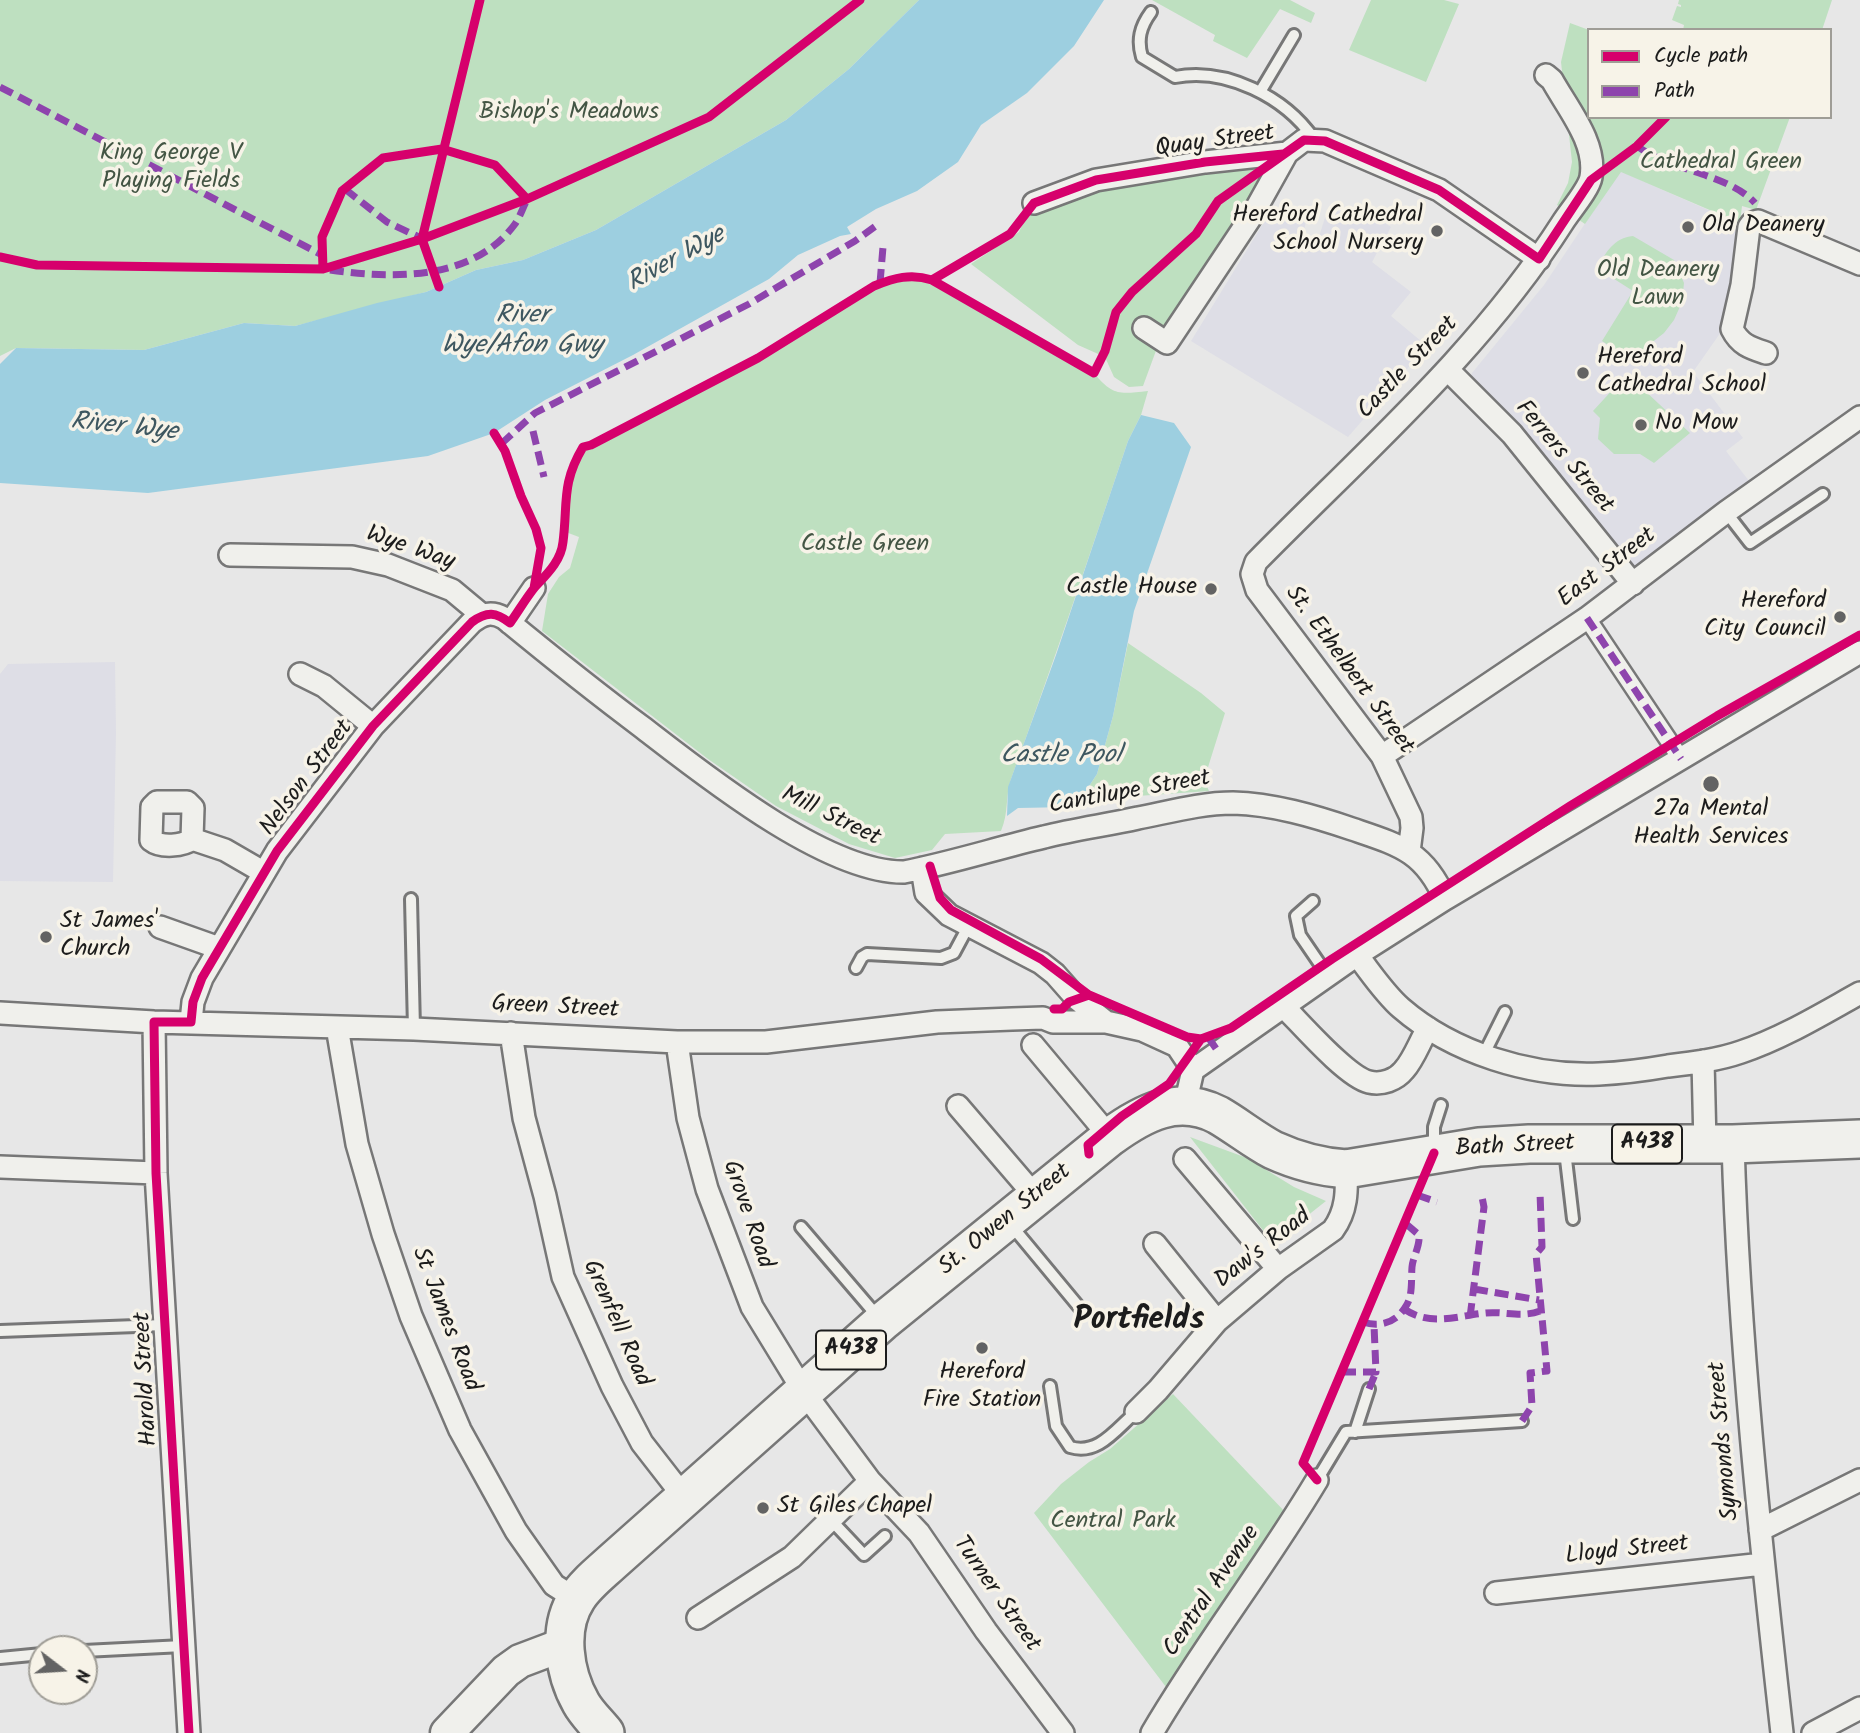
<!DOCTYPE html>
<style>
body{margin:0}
#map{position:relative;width:1860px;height:1733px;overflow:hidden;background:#e7e7e7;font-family:Kalam,sans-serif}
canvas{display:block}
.legend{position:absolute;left:1587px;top:28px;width:245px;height:91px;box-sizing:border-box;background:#f7f3e8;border:2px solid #9f9d96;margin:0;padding:9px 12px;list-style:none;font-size:21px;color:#1c1c1c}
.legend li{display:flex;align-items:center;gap:14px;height:35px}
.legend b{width:35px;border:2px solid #9f9d96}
.north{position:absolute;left:28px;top:1635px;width:70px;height:70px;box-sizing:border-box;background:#f7f3e8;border:2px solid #9f9d96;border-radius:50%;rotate:107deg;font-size:19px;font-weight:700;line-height:28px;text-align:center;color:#1c1c1c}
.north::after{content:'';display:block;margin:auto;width:24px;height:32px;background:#636363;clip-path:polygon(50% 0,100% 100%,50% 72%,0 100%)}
</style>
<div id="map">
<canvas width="1860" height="1733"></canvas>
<ul class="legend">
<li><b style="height:9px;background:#d6006c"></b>Cycle path</li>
<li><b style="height:9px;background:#8e44ad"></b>Path</li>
</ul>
<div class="north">N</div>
</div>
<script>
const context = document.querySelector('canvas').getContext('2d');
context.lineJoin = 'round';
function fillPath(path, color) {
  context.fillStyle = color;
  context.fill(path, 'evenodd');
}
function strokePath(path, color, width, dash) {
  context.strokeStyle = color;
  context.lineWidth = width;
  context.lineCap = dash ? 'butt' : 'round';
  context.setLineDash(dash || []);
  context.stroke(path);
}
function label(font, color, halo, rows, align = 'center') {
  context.font = font + ' Kalam,sans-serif';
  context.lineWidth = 7;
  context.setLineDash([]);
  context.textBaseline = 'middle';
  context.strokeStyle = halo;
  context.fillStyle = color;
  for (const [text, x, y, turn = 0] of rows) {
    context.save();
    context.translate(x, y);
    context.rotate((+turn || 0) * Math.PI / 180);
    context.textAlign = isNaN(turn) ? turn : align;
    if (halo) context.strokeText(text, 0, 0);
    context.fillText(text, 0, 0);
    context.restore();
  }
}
const built = new Path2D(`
 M1620 171 1740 224 1729 308 1721 332 1693 372 1743 438 1726 451 1749 481 1633 575 1469 381 1472 373 1544 285Z
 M1328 208 1369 221 1377 218 1391 227 1372 262 1411 292 1391 316 1427 346 1348 437 1191 341 1272 209 1306 221 1303 235 1318 240Z
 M115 662 116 733 113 882 0 881V674L8 664Z`);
const green = new Path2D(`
 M0 0H919L849 69 786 120 596 230 523 260 476 270 426 292 295 326 244 323 144 350 16 348 0 356Z
 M1152 0H1290L1315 13 1311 23 1280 9 1247 58 1213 41 1215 35Z
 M1371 0H1444L1459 4 1426 82 1349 50Z
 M1679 0H1832L1822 30H1683L1684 25 1672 20 1677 6 1681 7V5L1678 4Z
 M1570 23 1589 30V117H1790L1756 210 1742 206 1740 223 1621 172 1585 224 1557 205 1568 183 1572 162 1561 62Z
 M1256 164 1263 170 1264 179 1175 320 1165 327 1144 324 1157 348 1143 386 1129 387 1114 377 1105 357 1078 345 971 264 1019 232 1032 204 1080 193Z
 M1633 236 1674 260 1684 283 1682 302 1674 320 1664 333 1650 344 1636 363 1602 341 1633 291 1597 268C1606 252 1614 238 1633 236Z
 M907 276H921L932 280 1094 373C1113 396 1119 394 1148 391L1141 415 1128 441C1090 554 1052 667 1011 779 1005 797 1009 812 1001 831L945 834 932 850 895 858 849 844 776 806 708 759 542 631 548 594 559 577 570 568 579 537 563 531C566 499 566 475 583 447L591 445 758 358 874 286 890 279Z
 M1627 374 1690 433 1654 463 1640 454H1614L1598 439 1600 418 1593 411Z
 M1128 643 1201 693 1225 713 1204 780 1209 791 1080 800 1097 774 1113 716Z
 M1190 1137 1247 1158 1294 1187 1326 1201 1273 1243Z
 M1173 1394 1287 1514 1183 1666 1166 1687 1034 1513 1061 1484 1089 1462 1110 1449Z`);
const water = new Path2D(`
 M919 0H1104L1074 46 1027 93 981 125 958 162 917 191 876 209 847 227 851 234 840 236 798 255 769 279 633 355 545 400 494 433 428 456 148 493 0 483V364L16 348 144 350 244 323 295 326 377 303 426 292 476 270 523 260 596 230 786 120 849 69Z
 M1141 415 1174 423 1191 447 1134 611 1113 716 1097 774 1080 800 1069 807 1018 808 1007 816 1008 787 1056 655 1128 441Z`);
const service = new Path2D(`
 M1151 12C1140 27 1137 40 1142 57L1175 77C1226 67 1285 97 1314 139
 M1260 92 1294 35
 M1726 512 1750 543 1823 494
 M411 899 414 1029
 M1313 901 1296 916 1300 935 1328 976
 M856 968 862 957 867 954 941 958 954 953 969 925
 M1484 1054 1505 1012
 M1434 1150V1127L1441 1105
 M1565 1151 1573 1219
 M1011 1225 1084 1313
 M801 1227 878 1317
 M0 1331 164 1325
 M1050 1386 1056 1426 1070 1447C1098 1456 1116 1429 1136 1412
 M1355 1432 1369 1389
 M1317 1480 1346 1432 1522 1421
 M831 1520 864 1555 885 1536
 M84 1651 183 1646
 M0 1658 42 1654`);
const pedestrian = new Path2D(`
 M1587 618 1681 759`);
const minor = new Path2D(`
 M1034 203 1096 180 1205 162 1287 153 1304 140 1325 141 1439 190 1539 259
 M1144 328 1167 343 1253 214 1287 153
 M1766 353C1751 348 1740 345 1732 329L1742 285 1749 227 1752 223 1758 221 1860 264
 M1448 370 1512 434 1633 584
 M230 555 352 557 388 565 452 590 482 615
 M510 623 534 588
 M300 674 324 686 373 726
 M1382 756 1587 618 1726 512 1860 417
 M192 839 193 808 187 802H157L152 807 151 840C161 848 183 846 192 839L225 850 263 872
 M1409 852 1412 828 1411 817 1382 756 1257 590 1252 574 1256 562C1363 453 1480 352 1563 222 1570 211 1589 189 1591 177 1597 143 1568 109 1552 80L1546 75
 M922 868 926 893 949 915 1041 963 1055 974 1077 999 1106 1022 1142 1030 1177 1046 1193 1070
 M160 927 219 948
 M1357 955C1371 973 1384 993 1401 1008 1453 1053 1531 1077 1599 1074 1622 1073 1645 1070 1668 1066 1693 1063 1718 1060 1741 1052 1783 1038 1822 1014 1860 993
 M1284 1007C1302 1025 1347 1077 1369 1082 1382 1085 1396 1080 1404 1070 1414 1059 1420 1041 1428 1028
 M0 1013 154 1022 414 1029 677 1042H766L937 1022 1012 1019 1043 1018 1053 1022H1106
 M154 1022 156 1173 189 1733
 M191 1022 193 1002 202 978 277 851 373 726 472 622C483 614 491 611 504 618 549 655 595 692 642 727 703 774 826 873 904 872 951 863 997 848 1044 837 1075 829 1107 825 1138 818 1169 812 1201 803 1233 803 1273 804 1314 816 1352 829 1399 845 1424 851 1445 899
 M337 1027 357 1144 383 1234 411 1316 460 1430 516 1531 554 1585 576 1599
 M511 1033 524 1118 545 1196 563 1277 612 1386 642 1443 684 1497
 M677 1042 688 1118 707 1189 752 1307 804 1392 870 1481 919 1533 986 1631 1063 1733
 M1033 1045 1110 1137
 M1703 1061 1705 1144
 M1185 1105 1193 1070 1357 955 1445 899 1860 652
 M958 1106 1036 1197
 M1733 1144C1739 1341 1760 1537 1782 1733
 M1185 1159 1278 1269
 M0 1167 156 1173
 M1155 1244 1217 1321
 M1136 1412 1158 1390 1217 1321 1278 1269 1333 1230C1347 1211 1347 1191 1346 1169
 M1760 1530 1860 1480
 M1496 1593 1763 1564
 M698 1618 792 1557 870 1481
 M1152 1733C1203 1646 1265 1567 1317 1480
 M1813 1733 1860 1708`);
const secondary = new Path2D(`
 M447 1733 506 1671 520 1661 565 1644`);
const trunk = new Path2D(`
 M605 1733C598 1724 587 1714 581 1703 564 1673 557 1628 577 1598 585 1585 599 1574 611 1563L882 1322 1110 1137C1143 1113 1178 1094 1218 1115 1237 1126 1254 1140 1273 1150 1297 1161 1320 1167 1346 1169L1479 1147 1529 1144H1733L1860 1139`);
const quiet = new Path2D(`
 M0 87 322 255
 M1637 146C1670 171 1729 174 1755 203
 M345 189 387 222 421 238
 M330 270C393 279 473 281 515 224 520 217 523 207 527 200
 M880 283 883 247
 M533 431 544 477
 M501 444 535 413 749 304 855 241 877 225
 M1587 618 1681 759
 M1208 1037 1219 1053
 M1417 1195 1437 1202
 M1474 1289 1539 1300
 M1404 1309C1431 1327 1456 1316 1485 1313 1504 1311 1522 1318 1540 1311
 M1470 1317 1484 1207 1482 1197
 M1363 1322C1380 1328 1397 1322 1406 1306 1413 1296 1411 1279 1412 1267 1413 1256 1420 1247 1419 1235L1405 1223
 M1342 1372H1376L1374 1325
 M1369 1389 1376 1372
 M1522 1421 1532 1406 1530 1373 1547 1371 1536 1254 1542 1247 1540 1193`);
const cycleway = new Path2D(`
 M0 257 37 265 323 269 422 239 480 0
 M323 269 322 237 342 191 383 158 442 149 495 165 527 199
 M932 280 1010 234 1034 203 1096 180 1205 162 1283 154
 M439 287 422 239 527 199 709 117 860 0
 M494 433 505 451 521 496 536 529 541 548 534 588
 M930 866 940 898 951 910 1041 959 1089 995
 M1054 1009H1062L1069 1002 1089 995 1187 1037 1201 1039
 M1089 1154 1088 1145 1122 1116 1169 1084 1201 1039 1231 1028 1332 959 1570 806 1717 716 1860 635
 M1317 1480 1303 1463 1434 1153
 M189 1733 156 1173 154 1022H191L193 1002 202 978 277 851 373 726 472 622C487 611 496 612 510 623 518 612 526 598 535 587 547 574 561 561 563 542 568 503 561 484 583 447L591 445 758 358 874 286C894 278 911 273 932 280L1094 373 1105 351 1116 312 1132 292 1196 234 1218 201 1304 140 1325 141 1439 190 1539 259 1591 180 1637 146 1666 117`);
const markers = [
 [1688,227,7,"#636363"],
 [1437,231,7,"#636363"],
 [1583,373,7,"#636363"],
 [1641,425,7,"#636363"],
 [1211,589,7,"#636363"],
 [1840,617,7,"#636363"],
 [1711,784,9,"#636363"],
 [46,937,7,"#636363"],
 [982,1348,7,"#636363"],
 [763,1508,7,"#636363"]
];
const shields = [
 [1647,1144,70],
 [851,1350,70]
];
const shieldNames = [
 ["A438",1647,1144],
 ["A438",851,1350]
];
const parkNames = [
 ["Bishop's Meadows",569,114],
 ["King George V",171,155],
 ["Playing Fields",171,183],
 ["Cathedral Green",1721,164],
 ["Old Deanery",1658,272],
 ["Lawn",1658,300],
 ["Castle Green",865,546],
 ["Central Park",1113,1523]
];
const streetNames = [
 ["Quay Street",1215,143,-8],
 ["Castle Street",1409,369,-46],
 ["Ferrers Street",1563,458,50],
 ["Wye Way",410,550,19],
 ["East Street",1608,569,-37],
 ["St. Ethelbert Street",1348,671,54],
 ["Nelson Street",308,779,-53],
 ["Cantilupe Street",1130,794,-10],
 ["Mill Street",830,818,26],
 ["Green Street",555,1009,3],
 ["Bath Street",1515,1148,-3],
 ["Grove Road",746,1215,71],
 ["St. Owen Street",1006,1221,-39],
 ["Daw's Road",1264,1250,-38],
 ["St James Road",444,1320,69],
 ["Grenfell Road",615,1324,66],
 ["Harold Street",148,1379,-93],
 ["Symonds Street",1726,1441,-95],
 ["Lloyd Street",1627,1552,-6],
 ["Central Avenue",1213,1592,-56],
 ["Turner Street",995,1595,55]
];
const poiNames = [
 ["Hereford Cathedral",1423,217,"right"],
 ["School Nursery",1423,245,"right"],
 ["Old Deanery",1702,227],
 ["Hereford",1597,359],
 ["Cathedral School",1597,387],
 ["No Mow",1655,425],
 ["Castle House",1197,589,"right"],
 ["Hereford",1826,603,"right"],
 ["City Council",1826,631,"right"],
 ["27a Mental",1711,811,"center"],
 ["Health Services",1711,839,"center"],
 ["St James'",60,923],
 ["Church",60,951],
 ["Hereford",982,1374,"center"],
 ["Fire Station",982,1402,"center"],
 ["St Giles Chapel",777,1508]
];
const waterNames = [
 ["River Wye",677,261,-29],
 ["River",522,318],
 ["Wye/Afon Gwy",522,348],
 ["River Wye",124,429,6],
 ["Castle Pool",1061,758]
];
const districtNames = [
 ["Portfields",1139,1323]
];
fillPath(built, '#dedee6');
fillPath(green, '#bee0c0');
fillPath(water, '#9dcfe0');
strokePath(service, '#777', 16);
strokePath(pedestrian, '#777', 21);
strokePath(minor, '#777', 26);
strokePath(secondary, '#777', 37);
strokePath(trunk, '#777', 42);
strokePath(service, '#f0f0ec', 10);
strokePath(pedestrian, '#f0f0ec', 16);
strokePath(minor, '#f0f0ec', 21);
strokePath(secondary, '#f0f0ec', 32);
strokePath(trunk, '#f0f0ec', 37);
strokePath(quiet, '#8e44ad', 7, [14, 7]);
strokePath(cycleway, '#d6006c', 9);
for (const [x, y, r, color] of markers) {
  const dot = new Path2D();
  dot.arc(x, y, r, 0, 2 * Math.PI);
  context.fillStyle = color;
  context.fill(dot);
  strokePath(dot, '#f7f3e8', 2.5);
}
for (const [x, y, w] of shields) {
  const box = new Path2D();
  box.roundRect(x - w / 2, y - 19.5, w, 39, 5);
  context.fillStyle = '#f7f3e8';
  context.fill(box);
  strokePath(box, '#1c1c1c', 2);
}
label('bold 23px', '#1c1c1c', null, shieldNames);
label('24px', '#435544', '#f7f3e8', parkNames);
label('24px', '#1c1c1c', '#f7f3e8', streetNames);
label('24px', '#1c1c1c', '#f7f3e8', poiNames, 'left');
label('italic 26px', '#3e5760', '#f7f3e8', waterNames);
label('bold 32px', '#1c1c1c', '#f7f3e8', districtNames);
</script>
